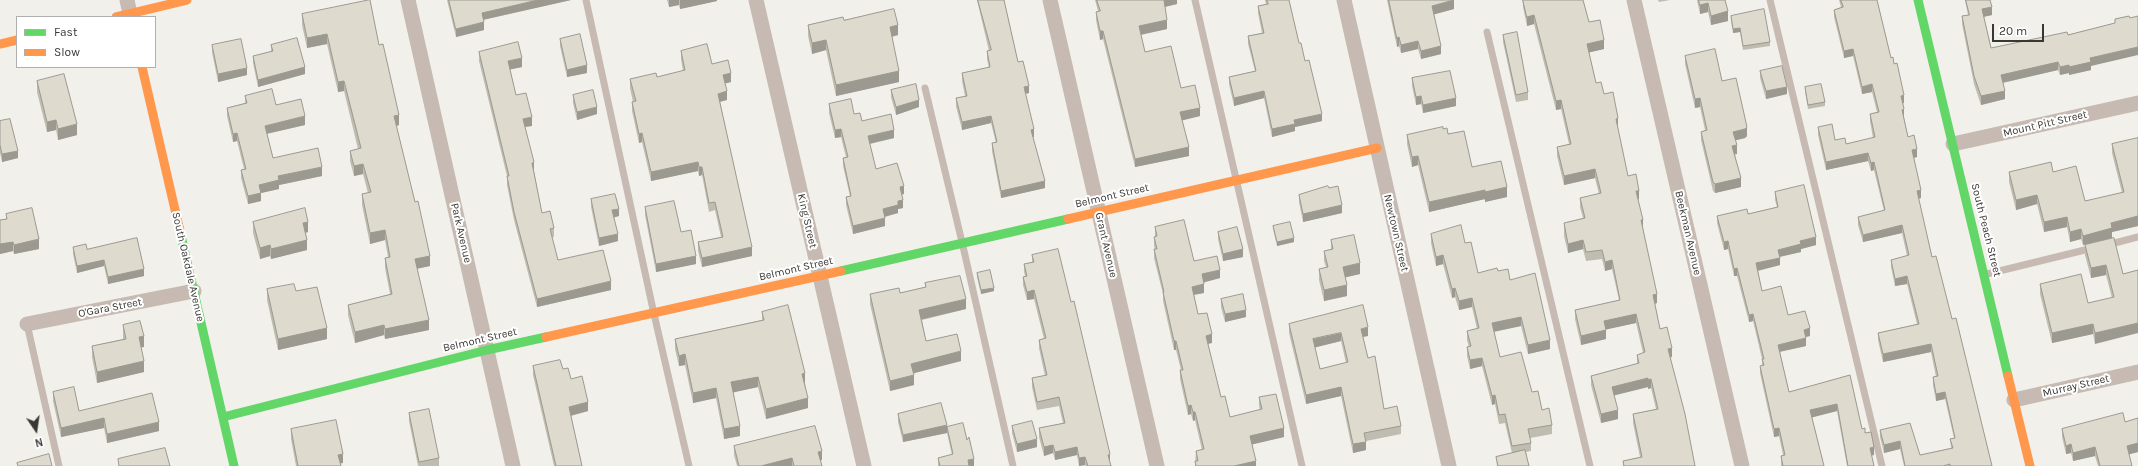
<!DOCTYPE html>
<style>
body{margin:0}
#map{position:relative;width:2138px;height:466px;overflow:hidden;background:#f1f0ea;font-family:Karla,sans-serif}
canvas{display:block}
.legend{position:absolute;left:16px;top:16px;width:140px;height:52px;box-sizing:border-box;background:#fff;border:1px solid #afafae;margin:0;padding:5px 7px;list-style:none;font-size:12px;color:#383734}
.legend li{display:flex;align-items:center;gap:8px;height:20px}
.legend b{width:20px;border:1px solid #afafae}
.north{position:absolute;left:16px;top:410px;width:40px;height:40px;-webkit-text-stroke:3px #fff;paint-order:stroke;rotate:167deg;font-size:11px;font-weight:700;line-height:16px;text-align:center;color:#383734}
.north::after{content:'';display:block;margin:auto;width:14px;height:18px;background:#383734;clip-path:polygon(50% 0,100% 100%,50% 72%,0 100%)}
.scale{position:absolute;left:1992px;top:24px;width:52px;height:18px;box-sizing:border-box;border:2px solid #383734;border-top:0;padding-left:5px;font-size:12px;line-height:14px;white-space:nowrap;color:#383734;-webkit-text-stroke:3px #fff;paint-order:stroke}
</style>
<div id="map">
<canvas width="2138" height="466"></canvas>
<ul class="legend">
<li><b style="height:5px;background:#63d668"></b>Fast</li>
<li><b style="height:5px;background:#ff974d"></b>Slow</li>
</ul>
<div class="north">N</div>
<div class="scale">20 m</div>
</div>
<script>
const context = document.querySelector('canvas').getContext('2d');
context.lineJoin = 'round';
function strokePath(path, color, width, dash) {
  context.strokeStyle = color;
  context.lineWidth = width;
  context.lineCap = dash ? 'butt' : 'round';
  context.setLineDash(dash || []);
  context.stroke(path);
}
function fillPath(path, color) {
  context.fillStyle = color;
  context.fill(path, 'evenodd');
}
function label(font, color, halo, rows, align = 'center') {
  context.font = font + ' Karla,sans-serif';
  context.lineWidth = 4;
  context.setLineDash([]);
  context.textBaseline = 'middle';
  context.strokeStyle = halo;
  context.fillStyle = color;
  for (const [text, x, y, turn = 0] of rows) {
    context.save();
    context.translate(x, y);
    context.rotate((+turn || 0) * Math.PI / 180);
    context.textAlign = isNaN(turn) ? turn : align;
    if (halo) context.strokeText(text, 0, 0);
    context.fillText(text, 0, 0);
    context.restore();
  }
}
const lane = new Path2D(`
 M586 0 654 314 689 466
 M1195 0 1302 466
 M1770 0 1882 466
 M1487 32 1590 466
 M925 88 962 242 1013 466
 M2107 245 2138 237
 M1987 274 2093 248
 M27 324 59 466`);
const street = new Path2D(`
 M127 0 130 14
 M408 0 513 466
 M756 0 864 466
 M1050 0 1157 466
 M1344 0 1449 466
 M1634 0 1742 466
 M1953 144 2138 103
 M27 324 194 291
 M2014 400 2138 372`);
const fast = new Path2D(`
 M1918 0 2008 376
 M179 227 234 466
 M841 271 1068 219
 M223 417 487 350 546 337`);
const slow = new Path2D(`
 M116 17 187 0
 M0 44 17 40
 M142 67 179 227
 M1068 219 1377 148
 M546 337 841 271
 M2008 376 2030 466`);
const wall = new Path2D(`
 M447 0H571L483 20 484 30 456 37Z
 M667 0H717V1L680 9 679 5 669 7Z
 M977 0H1004L1018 62 1029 93 1025 94 1034 137H1033L1045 188 1001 198 992 151V143H996L991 123 962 130 956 106V98L965 96 962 81V73L989 68 987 59V51H989Z
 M1095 0H1177V4L1165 7 1167 29 1141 35 1145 52 1181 88 1200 116 1182 120 1189 156 1135 167 1103 39 1100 40 1096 20V12L1098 11Z
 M1265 0H1289L1299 43 1305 61 1322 121 1295 127V131L1272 137 1264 98 1234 106 1229 84V77L1255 71 1248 44V36L1262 33 1258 13V6L1266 4Z
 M1387 0H1454V9L1434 14 1441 54 1421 59 1418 49 1401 53 1399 46 1397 47Z
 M1523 0H1583L1589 22 1604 49 1589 52 1596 83 1604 94 1618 127H1617L1628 176 1639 199 1638 200 1643 228 1657 303 1655 304 1660 329 1672 357H1670L1695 466H1623V461L1640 457 1633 423V414L1656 409 1651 388 1648 389V387L1614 395 1618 419 1601 423 1591 385V376L1637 364V355L1643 353 1636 323 1606 329V339L1581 345 1575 319V310L1619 300 1612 269 1605 271 1602 259 1586 261 1583 249 1568 253 1564 236V223L1583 218 1580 207V198L1599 194 1595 178 1564 185 1557 156V147L1569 144 1561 109 1556 110 1534 24 1527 26 1523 7Z
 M1658 0H1670L1659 2Z
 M1697 0H1725L1728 21 1711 25 1708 12 1700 14Z
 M1839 0H1877L1891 58 1904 103H1903L1904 117 1908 137 1917 157 1914 158 1921 198 1918 199 1932 257 1952 319 1992 466H1904L1900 449 1884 453 1880 437V430L1920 455 1951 448 1950 439 1954 438 1945 399 1936 401 1933 385V377H1936L1931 352 1883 362 1878 340V333L1917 324 1907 284 1895 286 1891 267V260L1907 256 1902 233 1863 242 1858 225V217L1884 211 1874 170 1871 171 1868 161 1826 170 1818 135V127L1835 140 1846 144 1873 138 1870 121V114L1877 112 1872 92 1862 94 1853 56 1844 58 1834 17V10L1841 7Z
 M1965 0H1990L1992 15 1984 17 1991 48 2068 35 2115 23V19L2129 16 2091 66V70L2069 75V73L2060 75 2058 70 2003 83 2005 99 1981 105 1974 84 1962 24V16L1968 15Z
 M302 14 379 45 399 125 396 126 430 266 417 269 429 330 385 339 384 335 355 343 348 315V305L390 294 385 268V258L388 257 385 240 370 244 362 205V194L368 193 363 174 354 176 350 161V151L358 149 344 91 338 92 327 44 307 48 302 25Z
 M1731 16 1770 42V46L1743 50 1740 32 1733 33 1731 20Z
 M844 20 898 35 892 37 899 82 836 96 826 50 812 54 808 36V25Z
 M1503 35 1528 92V100L1516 102 1503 42Z
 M560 39 587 73 567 77 560 46Z
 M212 45 247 75 218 82 212 52Z
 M271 45 305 74 258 87 253 63V56L271 52Z
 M681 51 712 64 731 82 725 83 727 100 720 102 752 256 702 267 698 251V242L721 237 715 210 709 212 702 175 699 176 698 171 651 181 642 142 639 143 632 111V102H633L630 88V79L657 77 683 71 681 59Z
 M479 52 522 67 510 69 516 95 532 126 525 127 534 171 542 213 554 228V237H552L558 260 611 290 537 307 514 220 507 185V176L479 61Z
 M1685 56 1722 81 1747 136 1745 138 1735 140 1737 154H1735L1741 187 1715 193 1713 191 1701 140V132L1705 130 1700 107 1695 108 1685 64Z
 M1760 71 1787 94 1766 99 1760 78Z
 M1412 78 1456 106 1423 113 1421 104 1416 105 1412 86Z
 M37 81 77 135 58 140 56 130 47 132 37 92Z
 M1805 87 1825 102V106L1808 109 1805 91Z
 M891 90 919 107 896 115 891 97Z
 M573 95 597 114 577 120 573 103Z
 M245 96 276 105 305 125 267 134 273 158 322 176 279 185V189L261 193V201L248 204 241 178V170L244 169 237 141 233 142 227 116V108L245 103Z
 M829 104 854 114 862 121 894 138 870 144 876 169 904 194H902L903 208 898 209V213L885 217V226L853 234 846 205V197L850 196 843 166V158L846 157 841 137 835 138 829 113Z
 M0 121 18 158 2 162 0 153Z
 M1443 129 1448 134 1472 167 1507 197 1485 202V199L1429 212 1418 165 1412 167 1407 144V135Z
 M2138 140V226L2112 232 2083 245 2081 239 2070 242 2067 227 2044 232 2037 204 2016 210 2009 182V172H2053L2085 201 2122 193 2112 153V144Z
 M1329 188 1342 213 1303 222 1299 202V195Z
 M1775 192 1816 245 1801 249V252L1780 257V265L1758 271 1762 291 1810 336 1806 337V346L1780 352 1789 392 1850 375 1862 429 1865 433 1874 455H1871L1874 466H1847L1837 411 1812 417 1824 466H1781V456L1783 455 1779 436 1774 437 1760 373V366L1762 365V359L1753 321 1749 322 1737 276H1734L1728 249 1724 250 1717 223V216L1748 214 1777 207 1775 200Z
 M591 199 619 216 614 217 618 241 599 246 591 207Z
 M645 207 681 232 696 264 656 272 645 215Z
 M6 214 39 249 14 254 13 251 0 254V220L6 219Z
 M253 222 308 232 306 233 307 250 271 259 270 256 260 259 253 233Z
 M1273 226 1294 242 1277 246 1273 229Z
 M1155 227 1194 261 1220 278 1204 282V293L1194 295 1198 314 1212 343 1208 344 1221 397 1230 417 1260 410 1259 406V397L1284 437 1252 444 1256 466H1195L1196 451 1202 450 1195 420 1193 421 1191 414 1188 415 1180 379V370H1181L1176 350H1174L1163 301V294L1154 258V249H1155L1154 246V237H1155Z
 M1218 232 1243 257 1223 261 1218 239Z
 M1431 234 1465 243 1478 273 1498 271 1510 280 1550 349 1528 354 1521 326 1494 332 1500 357 1532 392 1542 410 1552 425V434L1530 438 1531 443V451L1526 452 1529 466H1497L1496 457 1512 453 1505 423 1499 424 1495 404 1492 405 1482 366 1470 369 1467 356V347H1469L1467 340V331L1477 329 1472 307 1459 310 1455 297 1452 298 1443 264 1436 266 1431 243Z
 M1331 240 1360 274 1345 277 1347 296 1324 301 1319 280V269L1326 267 1324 261V251L1331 249Z
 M2085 245 2123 274 2138 270 2095 344 2093 334 2052 343 2040 294V284L2088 303 2112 298 2106 275 2091 278 2085 255Z
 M73 247 87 249 144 276 108 284 104 266 77 273 73 254Z
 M1032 255 1110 463 1111 466H1085V465L1079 466 1077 455 1055 460 1053 453 1044 456 1039 437V428L1063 423 1059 406 1037 410 1032 387V378L1045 376 1039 348V340L1044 339 1034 299 1027 300 1023 285V277L1025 276 1024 272V264L1032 262Z
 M977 273 994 291 981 294 977 277Z
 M925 283 966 309 922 320 926 341 961 361 913 373 914 385 890 391 870 304V294L900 293 925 287Z
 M267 289 296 291 327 339 278 350 267 300Z
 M1221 299 1246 317 1225 322 1221 307Z
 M762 312 805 383 808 408 766 419 758 387 733 392 740 436 724 439 716 398 693 403 685 365 679 366 675 349V339L762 320Z
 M1289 324 1368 336 1363 337 1368 358 1384 409 1401 426V434L1366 441V450L1353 453 1341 396 1306 404 1289 333ZM1341 341 1346 363 1320 369 1315 347Z
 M123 325 144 347H141L144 372 97 383 92 357V346L123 339Z
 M533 366 563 369 571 379 588 411 571 416 582 466H554L533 375Z
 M53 392 79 411 159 431 107 443 104 428 61 437 53 401Z
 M409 413 439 458V466H418L409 421Z
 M898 414 947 427 967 440 974 466H938V458L952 455 947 433 903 442 898 422Z
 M2138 418V452L2129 454 2132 466H2098L2095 456 2073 461 2071 453 2066 454 2062 437V429L2125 422Z
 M1012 426 1037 447 1017 452 1012 433Z
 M291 429 343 463H340L341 466H296L291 439Z
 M734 446 822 460H820L822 466H737L734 455Z`);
const shadedWall = new Path2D(`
 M538 0H571L482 20V13Z
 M669 0H679V5L669 7Z
 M680 0H717V1L680 9Z
 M1164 0H1177V4L1164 7Z
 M1454 0V9L1432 15V6Z
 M1708 3V12L1700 14V5Z
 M1992 7V15L1982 17V9Z
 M1728 11V21L1711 25V16Z
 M1534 15V24L1527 26V17Z
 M1167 20V29L1139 35V26Z
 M484 22V30L456 37V29Z
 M898 25V35L890 37V27Z
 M1740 28V32L1733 33V29Z
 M1100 31H1103V39L1100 40Z
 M327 34V44L307 48V38Z
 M1399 37V46L1397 47V38Z
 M826 40V50L812 54V43Z
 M1604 40V49L1587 53V44Z
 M1418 41V49L1401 53V45Z
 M1441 46V54L1421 59V51Z
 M2138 47V55L2091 66V70L2069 75V67L2090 58Z
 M1853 49V56L1844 58V51Z
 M522 58V67L508 70V61Z
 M2058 62V70L2001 83V75Z
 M587 65V73L567 77V70Z
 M2069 65V73L2060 75V67Z
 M305 67V74L258 87V80Z
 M247 68V75L218 82V74Z
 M899 71V82L836 96V85Z
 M731 73V82L723 84V75Z
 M344 81V91L338 92V82Z
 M1872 84V92L1862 94V87Z
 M1029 86V93L1024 94V87Z
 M1787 87V94L1766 99V91Z
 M727 91V100L718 102V94Z
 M1264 91V98L1234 106V98Z
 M2005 91V99L1981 105V96Z
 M1904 95V103L1901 104V96Z
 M1421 96V104L1416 105V97Z
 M1456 98V106L1423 113V105Z
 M1700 98V107L1695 108V99Z
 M919 100V107L896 115V107Z
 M1561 100V109L1556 110V101Z
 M597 107V114L577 120V112Z
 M1200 108V116L1180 121V112Z
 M1904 109V117L1902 110Z
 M1322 114V121L1295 127V131L1272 137V129L1294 120Z
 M399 115V125L394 127V116Z
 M305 116V125L265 134V126Z
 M991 116V123L962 130V122Z
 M532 117V126L523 127V119Z
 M1618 118V127L1616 128V119Z
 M56 120V130L47 132V122Z
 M77 124V135L58 140V129Z
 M1747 127V136L1745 138 1733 141V132Z
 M841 129V137L835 138V130Z
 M1034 129V137H1031V130Z
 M894 130V138L868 144V136Z
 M237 133V141L233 142V134Z
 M642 133V142L639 143V134Z
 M1737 145V154L1732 155V146Z
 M1189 147V156L1135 167V159Z
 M1917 149V157L1912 158V150Z
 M18 151V158L2 162V154Z
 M1868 153V161L1826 170V162Z
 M1418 156V165L1412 167V157Z
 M534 162V171L532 172V163Z
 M698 162V171L651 181V172Z
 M1874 162V170L1871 171V163Z
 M363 164V174L354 176V166Z
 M322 167V176L279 185V189L261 193V201L248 204V196L259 185 278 176Z
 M699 167H702V175L699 176Z
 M1595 169V178L1564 185V176Z
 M1741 178V187L1715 193V184Z
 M1045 181V188L1001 198V191Z
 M904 186V194L900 195V187Z
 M1507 187V197L1485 202V192Z
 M1485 190V199L1429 212V202Z
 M1921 190V198L1917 199V191Z
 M1636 191H1639V199L1636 200Z
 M2037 195V204L2016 210V200Z
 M903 200V208L898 209V213L883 217V209L898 201Z
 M1342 205V213L1303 222V214Z
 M619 209V216L612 218V210Z
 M2138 216V226L2112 232V238L2083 245V236L2111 223Z
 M2067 217V227L2044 232V222Z
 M885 218V226L853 234V226Z
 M1641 220H1643V228Z
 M308 222V232L303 233V223Z
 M1902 225V233L1863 242V235Z
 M2081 229V239L2070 242V232Z
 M385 230V240L370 244V233Z
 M618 234V241L599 246V238Z
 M1816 237V245L1801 249V252L1778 257V250L1800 241Z
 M1294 238V242L1277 246V242Z
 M39 239V249L14 254V245Z
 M307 240V250L271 259V249Z
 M1583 240V249L1568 253V244Z
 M1728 241V249L1724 250V242Z
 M13 242V251L0 254V244Z
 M270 245V256L260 259V248Z
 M752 247V256L702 267V258Z
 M1243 249V257L1223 261V254Z
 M1443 255V264L1436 266V257Z
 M430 256V266L415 269V259Z
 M696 256V264L656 272V264Z
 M1780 258V265L1756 271V263Z
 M104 260V266L77 273V266Z
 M1612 260V269L1605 271V262Z
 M1360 263V274L1343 278V267Z
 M2106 265V275L2091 278V268Z
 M1737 268V276H1734V269Z
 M144 269V276L108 284V277Z
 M1220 270V278L1202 283V274Z
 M1907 276V284L1895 286V279Z
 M611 281V290L537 307V299Z
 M1204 284V293L1192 295V287Z
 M1347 285V296L1324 301V290Z
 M994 288V291L981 294V290Z
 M1455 288V297L1452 298V289Z
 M1034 290V299L1027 300V292Z
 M1657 294V303L1653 304V295Z
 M1472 298V307L1459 310V301Z
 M966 299V309L919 320V310Z
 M1246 310V317L1225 322V314Z
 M1636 314V323L1604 330V321Z
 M1753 314V321L1749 322V315Z
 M1521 317V326L1492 332V323Z
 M429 320V330L385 339V329Z
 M2138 323V333L2095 344V333Z
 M2093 324V334L2052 343V333Z
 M384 325V335L355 343V332Z
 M1368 327V336L1361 337V329Z
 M327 328V339L278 350V339Z
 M1810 328V336L1804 337V330Z
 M1606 330V339L1581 345V336Z
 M1341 333V341L1313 348V339Z
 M1212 334V343L1206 344V336Z
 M144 336V347L139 348V337Z
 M1806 338V346L1778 352V345Z
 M1550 340V349L1528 354V345Z
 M1174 341H1176V350H1174Z
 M1931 344V352L1883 362V354Z
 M1672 348V357L1668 358V349Z
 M961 351V361L911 374V364Z
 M685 354V365L679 366V356Z
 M1482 358V366L1470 369V360Z
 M144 361V372L97 383V372Z
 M805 373V383L802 384V374Z
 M914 375V385L890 391V381Z
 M758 377V387L731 393V382Z
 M1648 378V387L1612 396V387Z
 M1651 379V388L1648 389V380Z
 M1341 387V396L1306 404V395Z
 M716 388V398L693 403V393Z
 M1945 392V399L1936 401V394Z
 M1495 395V404L1492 405V396Z
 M808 398V408L766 419V409Z
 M588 402V411L569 416V407Z
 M1837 404V411L1810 418V410Z
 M1191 405V414L1188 415V406Z
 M1618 410V419L1601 423V414Z
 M1193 412H1195V420L1193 421Z
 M104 418V428L61 437V428Z
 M159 422V431L107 443V434Z
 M947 425V433L903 442V435Z
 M740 426V436L724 439V429Z
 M1284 428V437L1250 445V436Z
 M1779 428V436L1774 437V429Z
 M1037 439V447L1017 452V444Z
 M1900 441V449L1884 453V445Z
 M1366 442V450L1353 453V444Z
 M2138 443V452L2127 455V446Z
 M2071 444V453L2066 454V446Z
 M1053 445V453L1044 456V447Z
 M1077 447V455L1055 460V452Z
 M1874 447V455L1870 456V448Z
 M2095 447V456L2073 461V453Z
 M822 451V460L818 461V452Z
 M343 454V463L338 464V455Z
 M1110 454V463L1108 455Z
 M1085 457V465L1079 466V458Z
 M792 458V466H761Z
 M974 459V466H968V460Z
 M1256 461V466H1234Z`);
const building = new Path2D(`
 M370 0 379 45 383 44 399 115 394 116 415 202 418 201 430 256 415 259 429 320 385 329 384 325 355 332 348 305 392 294 385 258 390 257 385 230 370 233 362 194 371 192 363 164 354 166 350 151 361 148 344 81 338 82 327 34 307 38 302 14Z
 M449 0H538L482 13 484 22 456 29Z
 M978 0H1004L1018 62 1023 61 1029 86 1024 87 1034 129 1031 130 1045 181 1001 191 992 143 997 142 991 116 962 122 956 98 967 96 962 73 990 67 987 51 991 50Z
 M1097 0H1164L1167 20 1139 26 1145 52 1171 46 1181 88 1195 85 1200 108 1180 112 1189 147 1135 159 1103 31H1100L1096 12 1100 11Z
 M1267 0H1289L1299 43H1301L1305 61 1309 60 1322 114 1294 120 1295 124 1272 129 1264 91 1234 98 1229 77 1256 71 1248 36 1264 33 1258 6 1268 4Z
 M1389 0H1454L1432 6 1441 46 1421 51 1418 41 1401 45 1399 37 1397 38Z
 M1523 0H1583L1589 22 1600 20 1604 40 1587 44 1596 83 1601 82 1604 94 1613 92 1618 118 1616 119 1628 176 1636 174 1639 191H1636L1643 220H1641L1657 294 1653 295 1660 329 1667 327 1672 348 1668 349 1685 414 1695 466H1624L1623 461 1642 457 1633 414 1658 409 1651 379 1648 380V378L1612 387 1618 410 1601 414 1591 376 1639 363 1637 355 1645 352 1636 314 1604 321 1606 330 1581 336 1575 310 1620 300 1612 260 1605 262 1602 250 1586 252 1583 240 1568 244 1564 223 1585 218 1580 198 1601 193 1595 169 1564 176 1557 147 1571 144 1561 100 1556 101 1534 15 1527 17Z
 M1699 0H1725L1728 11 1711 16 1708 3 1700 5Z
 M1841 0H1877L1891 58 1893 57 1894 64 1897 63 1904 95 1901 96 1904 109 1902 110 1908 137 1914 135 1917 149 1912 150 1921 190 1917 191 1932 257 1936 256 1952 319 1956 318 1992 466H1950V464L1943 466H1905L1900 441 1884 445 1880 430 1910 423 1920 455 1953 448 1950 439 1955 438 1945 392 1936 394 1933 377 1938 376 1931 344 1883 354 1878 333 1919 324 1907 276 1895 279 1891 260 1909 255 1902 225 1863 235 1858 217 1885 210 1874 162 1871 163 1868 153 1826 162 1818 127 1832 124 1835 140 1845 138 1846 144 1875 137 1870 114 1879 112 1872 84 1862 87 1853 49 1844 51 1834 10 1843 7Z
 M1966 0H1990L1992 7 1982 9 1991 48 2067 32 2068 35 2115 23V19L2129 16 2130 18 2138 16V47L2090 58 2091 62 2069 67V65L2060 67 2058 62 2001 75 2005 91 1981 96 1974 76 1962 16 1969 15Z
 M894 9 898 25 890 27 899 71 836 85 826 40 812 43 808 25 843 17 844 20Z
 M1764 9 1770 42 1743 46 1740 28 1733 29 1731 16Z
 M1517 32 1528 92 1516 95 1503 35Z
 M580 34 587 65 567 70 560 39Z
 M297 38 305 67 258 80 253 56 273 51 271 45Z
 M241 39 247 68 218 74 212 45Z
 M518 42 522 58 508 61 516 95 526 93 532 117 523 119 534 162 532 163 542 213 550 211 554 228 550 229 558 260 603 250 611 281 537 299 514 212 507 176H509L479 52Z
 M707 44 712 64 728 60 731 73 723 75 727 91 718 94 752 247 702 258 698 242 723 237 715 202 709 203 702 167H699L698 162 651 172 642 133 639 134 632 102 636 101 630 79 656 73 657 77 685 70 681 51Z
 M1715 49 1722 81 1736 78 1747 127 1745 129 1733 132 1737 145 1732 146 1741 178 1715 184 1713 182 1701 132 1707 130 1700 98 1695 99 1685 56Z
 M1782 66 1787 87 1766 91 1760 71Z
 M1450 71 1456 98 1423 105 1421 96 1416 97 1412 78Z
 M64 74 77 124 58 129 56 120 47 122 37 81Z
 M916 84 919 100 896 107 891 90Z
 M1821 84 1825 102 1808 105 1805 87Z
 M272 89 276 105 301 99 305 116 265 126 273 158 318 148 322 167 278 176 279 180 259 185 261 193 248 196 241 170 246 169 237 133 233 134 227 108 247 103 245 96Z
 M593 90 597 107 577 112 573 95Z
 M851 99 854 114 860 113 862 121 891 114 894 130 868 136 876 169 897 163 904 186 900 187 903 200 898 201V205L883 209 885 218 853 226 846 197 851 196 843 158 848 157 841 129 835 130 829 104Z
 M10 119 18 151 2 154 0 145V121Z
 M1443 127V129L1447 128 1448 134 1464 131 1472 167 1501 161 1507 187 1485 192V190L1429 202 1418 156 1412 157 1407 135Z
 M2138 138V216L2111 223 2112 228 2083 236 2081 229 2070 232 2067 217 2044 222 2037 195 2016 200 2009 172 2051 162 2053 172 2076 166 2085 201 2124 192 2112 144Z
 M1804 185 1816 237 1800 241 1801 244 1778 250 1780 258 1756 263 1762 291 1781 286 1788 315 1805 311 1810 328 1804 330 1806 338 1778 345 1789 392 1850 375 1862 429 1865 428V433L1871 432 1874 447 1870 448 1874 466H1848L1837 404 1810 410 1824 466H1783L1781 456 1785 455 1779 428 1774 429 1760 366 1764 365 1762 359H1764L1753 314 1749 315 1737 268 1734 269 1728 241 1724 242 1717 216 1747 209 1748 214 1778 207 1775 192Z
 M1328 186 1329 188 1338 186 1342 205 1303 214 1299 195Z
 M615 194 619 209 612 210 618 234 599 238 591 199Z
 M674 201 681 232 691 230 696 256 656 264 645 207Z
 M32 208 39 239 14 245 13 242 0 244V220L7 219 6 214Z
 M305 208 308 222 303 223 307 240 271 249 270 245 260 248 253 222Z
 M1184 220 1194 261 1217 256 1220 270 1202 274 1204 284 1192 287 1198 314 1207 313 1212 334 1206 336 1221 397 1225 396 1230 417 1262 409 1259 397 1276 394 1284 428 1250 436 1256 461 1234 466H1196L1195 461H1198L1196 451 1204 449 1195 412H1193L1191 405 1188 406 1180 370H1183L1176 341H1174L1163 292H1164L1154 249H1157L1154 237 1157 236 1155 227Z
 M1290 222 1294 238 1277 242 1273 226Z
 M1461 225 1465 243 1471 242 1478 273 1497 268 1498 271 1508 269 1510 280 1535 273 1550 340 1528 345 1521 317 1492 323 1500 357 1521 352 1532 392 1538 391 1542 410 1549 408 1552 425 1528 429 1531 443 1512 446 1505 414 1499 415 1495 395 1492 396 1482 358 1470 360 1467 347 1471 346 1467 331 1479 328 1472 298 1459 301 1455 288 1452 289 1443 255 1436 257 1431 234Z
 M1237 227 1243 249 1223 254 1218 232Z
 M1354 235 1360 263 1343 267 1347 285 1324 290 1319 269 1328 267 1324 251 1333 249 1331 240Z
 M137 238 144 269 108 277 104 260 77 266 73 247 86 244 87 249Z
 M2114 238 2123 274 2138 270V323L2095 333 2093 324 2052 333 2040 284 2081 274 2088 303 2114 297 2106 265 2091 268 2085 245Z
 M1058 249 1071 302 1074 301 1110 454 1108 455 1111 466H1088L1085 457 1079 458 1077 447 1055 452 1053 445 1044 447 1039 428 1065 423 1059 397 1037 402 1032 378 1047 375 1039 340 1046 338 1034 290 1027 292 1023 277 1027 276 1024 264 1034 262 1032 255Z
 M990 270 994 288 981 290 977 273Z
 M960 276 966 299 919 310 926 341 957 334 961 351 911 364 914 375 890 381 870 294 899 288 900 293 926 287 925 283Z
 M294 284 296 291 317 287 327 328 278 339 267 289Z
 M1243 294 1246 310 1225 314 1221 299Z
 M788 305 805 373 802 374 808 398 766 409 758 377 731 382 740 426 724 429 716 388 693 393 685 354 679 356 675 339 764 320 762 312Z
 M1363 305 1368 327 1361 329 1368 358 1375 356 1384 409 1397 406 1401 426 1364 433 1366 442 1353 444 1341 387 1306 395 1289 324ZM1341 333 1348 362 1320 369 1313 339Z
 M140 321 144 336 139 337 144 361 97 372 92 346 126 339 123 325Z
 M560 360 563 369 568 368 571 379 582 376 588 402 569 407 582 466H556L533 366Z
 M74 387 79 411 152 393 159 422 107 434 104 418 61 428 53 392Z
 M941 403 947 425 903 435 898 414Z
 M429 409 439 458 419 462 409 413Z
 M2123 413 2125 422 2138 418V443L2127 446 2132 466H2100L2095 447 2073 453 2071 444 2066 446 2062 429Z
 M336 420 343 454 338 455 341 466H298L291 429Z
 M1032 421 1037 439 1017 444 1012 426Z
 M963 423 967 440 969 437 974 459 968 460 969 466H940L938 458 953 454 947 427Z
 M815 426 822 451 818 452 822 466H794L792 458 761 466H739L734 446Z
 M165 448 170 466H119L118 459Z
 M1525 450 1529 466H1498L1496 457Z
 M49 454 52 466H18L17 463Z`);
const streetNames = [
 ["Mount Pitt Street",2045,124,-13],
 ["Belmont Street",1112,196,-13],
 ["King Street",807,221,77],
 ["South Peach Street",1986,230,76],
 ["Park Avenue",461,233,77],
 ["Newtown Street",1396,233,77],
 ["Beekman Avenue",1688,233,77],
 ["Grant Avenue",1106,245,77],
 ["South Oakdale Avenue",188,267,77],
 ["Belmont Street",796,269,-13],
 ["O'Gara Street",110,308,-11],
 ["Belmont Street",480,340,-13],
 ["Murray Street",2076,386,-13]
];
strokePath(lane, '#c6bab2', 7);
strokePath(street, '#c6bab2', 15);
strokePath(fast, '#63d668', 9);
strokePath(slow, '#ff974d', 9);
fillPath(wall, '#bfbcb1');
fillPath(shadedWall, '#9b9990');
fillPath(building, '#dedbce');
strokePath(building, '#9b9990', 1);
label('11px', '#383734', '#fff', streetNames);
</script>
